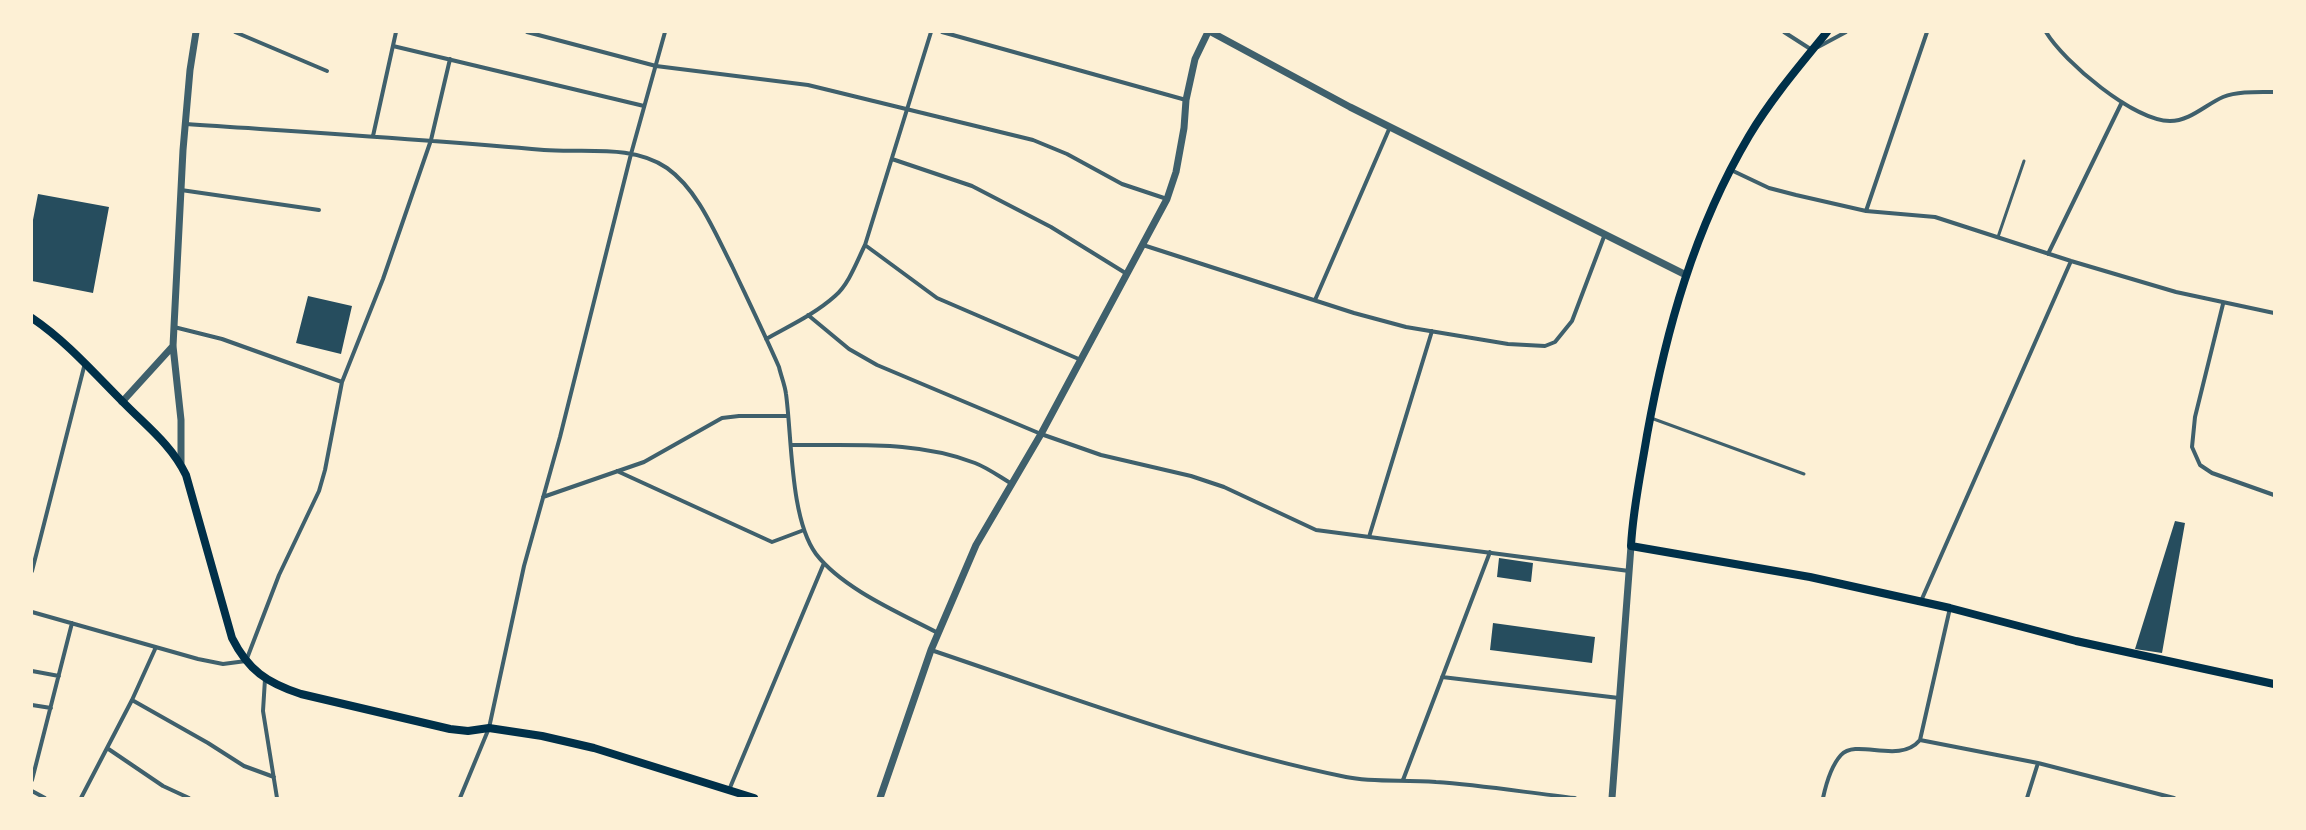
<!DOCTYPE html>
<style>
body{margin:0}
#map{position:relative;width:2306px;height:830px;overflow:hidden;background:#fdf0d5;font-family:Manrope,sans-serif}
canvas{display:block}
.frame{position:absolute;inset:0;border:33px solid #fdf0d5;pointer-events:none}
</style>
<div id="map">
<canvas width="2306" height="830"></canvas>
<div class="frame"></div>
</div>
<script>
const context = document.querySelector('canvas').getContext('2d');
context.lineJoin = 'round';
function fillPath(path, color) {
  context.fillStyle = color;
  context.fill(path, 'evenodd');
}
function strokePath(path, color, width, dash) {
  context.strokeStyle = color;
  context.lineWidth = width;
  context.lineCap = dash ? 'butt' : 'round';
  context.setLineDash(dash || []);
  context.stroke(path);
}
const building = new Path2D(`
 M38 194 109 207 93 293 32 281V225Z
 M308 296 352 306 341 354 296 343Z
 M2175 521 2185 523 2162 653 2135 649Z
 M1499 558 1533 563 1531 582 1497 577Z
 M1493 623 1595 637 1592 663 1490 650Z`);
const service = new Path2D(`
 M1998 237 2024 161
 M1651 418 1804 474`);
const minor = new Path2D(`
 M235 32 327 71
 M527 32 656 66 808 85 1033 140 1067 154 1122 184 1167 199
 M942 32 1186 100
 M1784 32 1812 50
 M2046 32C2064 62 2134 121 2170 121 2190 121 2205 105 2223 97 2238 91 2257 92 2274 92
 M393 46 644 106
 M1818 47 1846 32
 M186 124C305 132 425 139 544 150 584 153 633 144 667 168 698 190 715 233 732 266 748 300 764 333 779 367 781 376 785 385 786 394 792 437 790 519 816 554 843 589 900 613 938 633
 M373 136 396 32
 M892 159 972 186 1051 227 1127 274
 M1731 170 1769 188 1796 195 1866 211 1935 217 2071 261 2176 292 2274 313
 M181 190 319 210
 M1866 211 1927 32
 M865 245 937 298 1081 360
 M1143 245 1354 313 1406 327 1508 344 1545 346 1555 342 1572 321 1605 234
 M2048 254 2122 102
 M1315 300 1390 127
 M2223 304 2195 417 2192 447 2200 465 2212 473 2274 495
 M808 315 849 349 877 365 1041 434 1101 455 1191 476 1224 487 1316 530 1629 571
 M174 327 222 339 342 382
 M766 339C789 326 815 314 835 296 849 284 857 261 865 245L931 32
 M791 445C852 446 917 440 975 463 988 468 1000 477 1012 484
 M617 471 772 542 804 530
 M543 497 644 462 722 418 739 416H788
 M1369 537 1432 331
 M32 571 85 363
 M1921 601 2071 261
 M32 612 198 659 223 664 246 661 279 575 319 491 325 470 342 382 383 279 431 140 450 59
 M931 650C1068 696 1204 748 1346 777 1376 783 1405 779 1436 782 1482 785 1529 793 1575 798
 M32 671 59 676
 M1442 677 1619 698
 M265 679 263 711 277 798
 M132 700 208 743 244 766 274 777
 M32 705 51 708
 M1920 740 2038 763 2174 798
 M107 748 163 786 189 798
 M32 780 72 623
 M1403 780 1490 552
 M729 790 824 563
 M32 791 45 798
 M81 798 132 700 156 647
 M460 798 489 728 524 566 560 437 631 154 665 32
 M1823 798C1826 784 1831 766 1841 755 1857 738 1899 765 1920 740L1950 608
 M2027 798 2038 763`);
const tertiary = new Path2D(`
 M1211 32 1350 107 1686 275
 M122 402 173 346
 M181 463V420L173 346 183 150 190 70 196 32
 M880 798 931 650 976 545 1041 434 1167 199 1176 172 1184 128 1186 100 1195 59 1208 32
 M1612 798 1631 546`);
const secondary = new Path2D(`
 M1827 32C1800 65 1771 99 1749 136 1694 229 1666 330 1647 435 1641 472 1633 508 1631 546L1810 577 1950 608 2076 641 2274 684
 M32 318C66 341 93 372 122 401 145 425 171 444 186 475L232 638C248 670 267 683 301 694L450 729 468 731 489 728 542 736 594 748 754 798`);
fillPath(building, '#264d5e');
strokePath(service, '#3f606c', 3);
strokePath(minor, '#3f606c', 4);
strokePath(tertiary, '#3f606c', 7);
strokePath(secondary, '#003049', 8);
</script>
